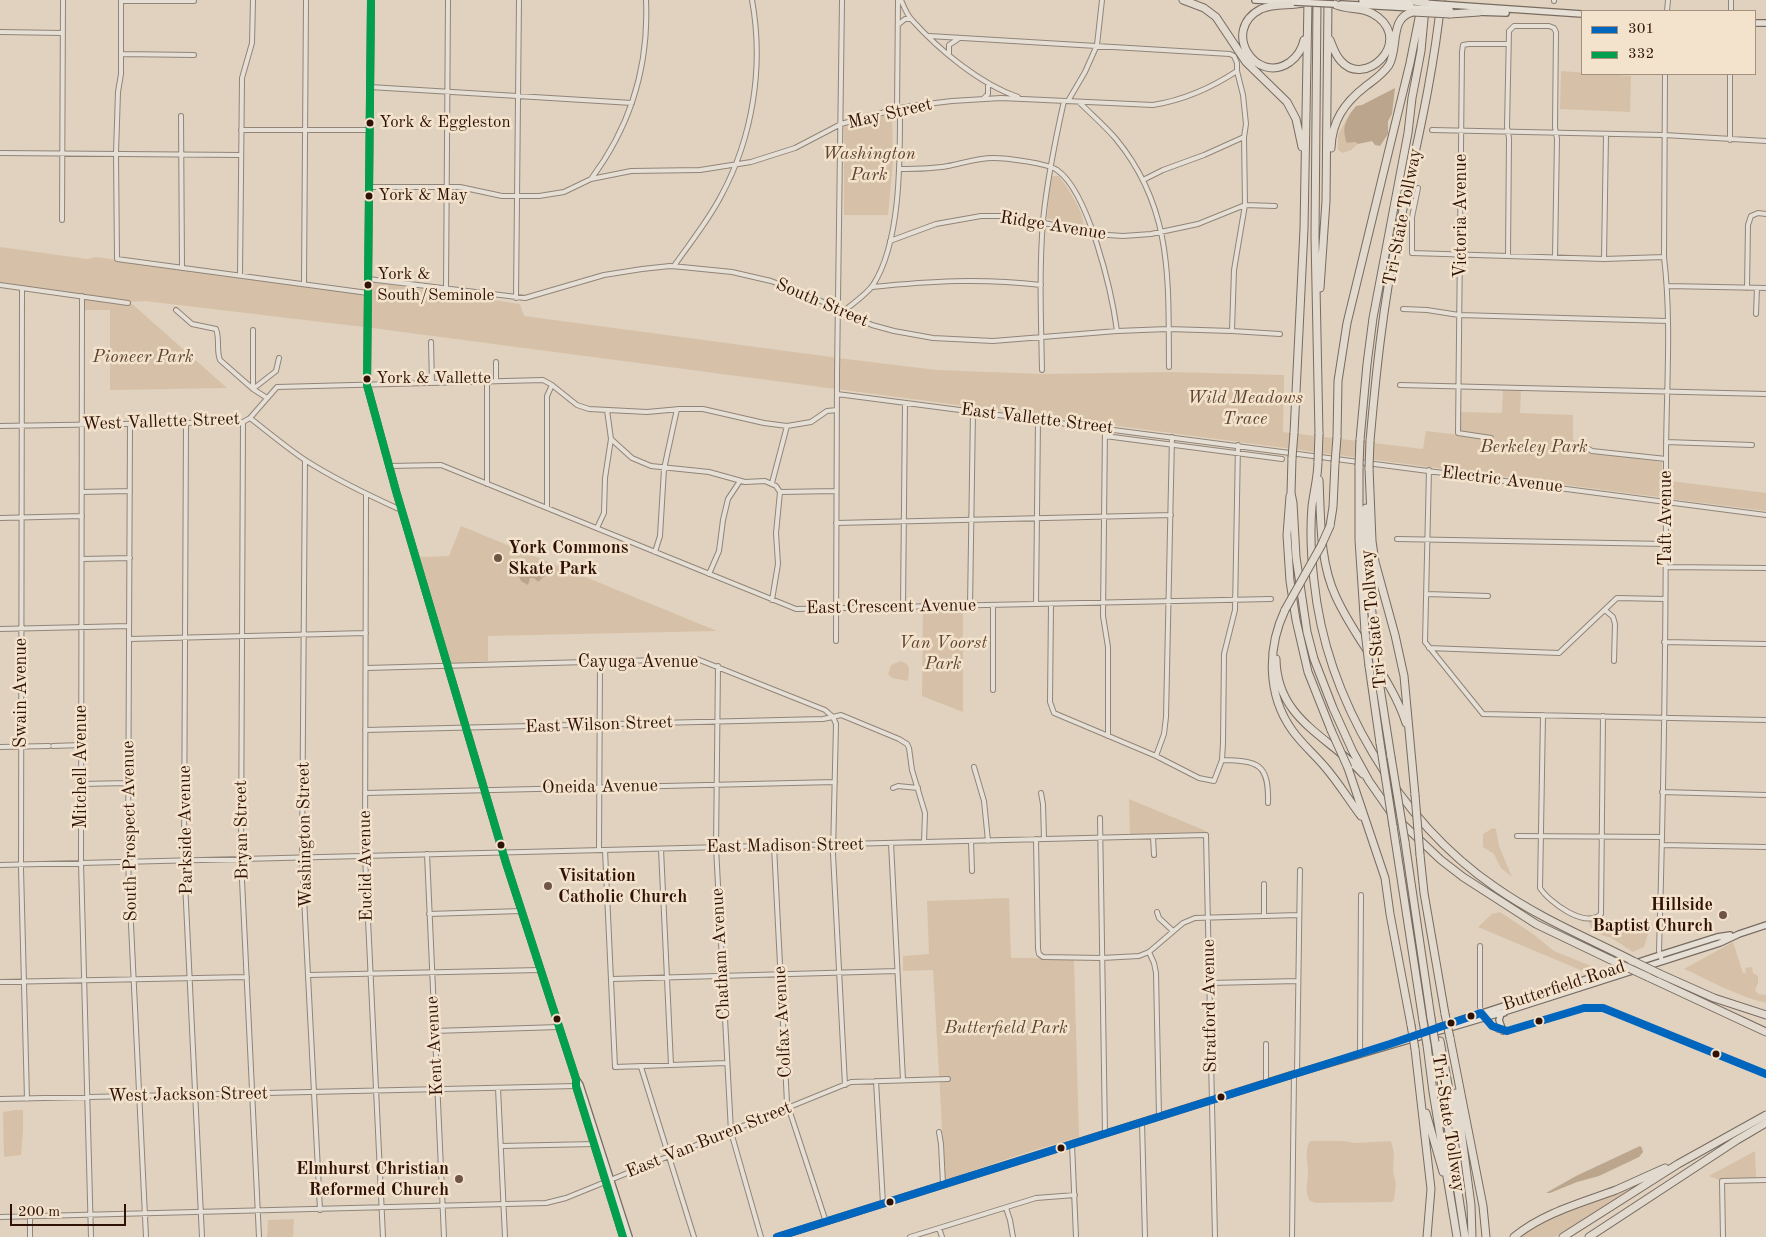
<!DOCTYPE html>
<style>
body{margin:0}
#map{position:relative;width:1766px;height:1237px;overflow:hidden;background:#e0d2bf;font-family:"Old Standard TT",serif}
canvas{display:block}
.legend{position:absolute;left:1581px;top:10px;width:175px;height:65px;box-sizing:border-box;background:#f3e3cd;border:1px solid #a58f7d;margin:0;padding:6px 9px;list-style:none;font-size:15px;color:#301105}
.legend li{display:flex;align-items:center;gap:10px;height:25px}
.legend b{width:25px;border:1px solid #a58f7d}
.scale{position:absolute;left:10px;top:1204px;width:116px;height:22px;box-sizing:border-box;border:2px solid #301105;border-top:0;padding-left:6px;font-size:15px;line-height:18px;white-space:nowrap;color:#301105;-webkit-text-stroke:4px #f3e3cd;paint-order:stroke}
</style>
<div id="map">
<canvas width="1766" height="1237"></canvas>
<ul class="legend">
<li><b style="height:6px;background:#0065bd"></b>301</li>
<li><b style="height:6px;background:#029f4d"></b>332</li>
</ul>
<div class="scale">200 m</div>
</div>
<script>
const context = document.querySelector('canvas').getContext('2d');
context.lineJoin = 'round';
function fillPath(path, color) {
  context.fillStyle = color;
  context.fill(path, 'evenodd');
}
function strokePath(path, color, width, dash) {
  context.strokeStyle = color;
  context.lineWidth = width;
  context.lineCap = dash ? 'butt' : 'round';
  context.setLineDash(dash || []);
  context.stroke(path);
}
function label(font, color, halo, rows, align = 'center') {
  context.font = font + ' "Old Standard TT",serif';
  context.lineWidth = 5;
  context.setLineDash([]);
  context.textBaseline = 'middle';
  context.strokeStyle = halo;
  context.fillStyle = color;
  for (const [text, x, y, turn = 0] of rows) {
    context.save();
    context.translate(x, y);
    context.rotate((+turn || 0) * Math.PI / 180);
    context.textAlign = isNaN(turn) ? turn : align;
    if (halo) context.strokeText(text, 0, 0);
    context.fillText(text, 0, 0);
    context.restore();
  }
}
const green = new Path2D(`
 M1561 71 1631 76 1630 112 1560 109Z
 M892 114 893 162 888 215H844V127Z
 M1346 120 1345 126 1348 143 1355 142 1358 144 1351 150 1343 153 1338 150V135Z
 M1051 176H1059C1070 192 1083 209 1084 228L1047 218Z
 M0 247 87 259 96 257 370 295V282L520 304 524 316 846 359 937 370 1043 374 1171 372 1284 375 1283 432 1423 449 1426 431 1460 435 1461 412 1502 413 1503 390H1521L1520 413 1573 415V439L1579 444V448L1582 451 1662 462 1663 494 1660 497 1635 494 372 328 145 301 130 302 227 388 110 390V310H84V301L87 298 0 287Z
 M1670 481 1766 493V511L1672 499Z
 M461 526 717 631 488 636V661L451 663 420 557 449 556Z
 M923 611H963V712L922 696Z
 M901 661 907 664 909 668 908 681 892 678 888 674 891 665Z
 M1129 799 1206 831V834L1130 835Z
 M1493 828 1496 829 1499 846 1512 877 1501 868 1494 854 1483 847V834Z
 M1009 898 1011 958C1033 957 1052 960 1074 960L1079 1137 1022 1154 945 1180 933 970 903 971V956L929 954 927 901Z
 M1500 912 1533 934 1554 951 1596 968 1585 972 1478 927 1492 914Z
 M1599 920 1609 923 1611 926H1620L1622 923H1645L1648 934 1644 947 1633 952 1610 937H1607L1593 932 1588 921Z
 M1733 942 1743 973H1746L1745 968 1752 967 1753 973 1758 976V983L1755 990 1758 994 1766 995V1003C1737 996 1711 981 1684 969Z
 M15 1110H23V1131L21 1155 5 1157 4 1155 3 1114 4 1112Z
 M1310 1141H1343L1356 1143 1391 1141 1394 1153 1393 1171 1396 1184 1394 1200 1391 1202 1317 1203 1310 1201C1304 1192 1308 1183 1308 1173 1308 1162 1304 1150 1310 1141Z
 M1755 1151 1756 1178 1719 1180 1709 1176Z
 M1630 1187 1631 1189 1555 1237H1520C1552 1212 1593 1203 1630 1187Z
 M294 1219 293 1237H267L268 1220Z`);
const water = new Path2D(`
 M1395 88 1392 114 1388 121V134L1380 146 1375 145 1372 141 1358 144 1355 142 1347 143C1341 128 1346 118 1356 106L1362 105Z
 M535 567 541 573 546 569 549 572 538 582 534 578H530L528 585 521 581 517 573 531 571Z
 M1640 1146 1642 1148 1643 1152 1639 1157 1599 1176 1577 1182 1550 1193H1546L1576 1176Z`);
const street = new Path2D(`
 M121 0V74L118 92 116 153 117 259 368 293
 M901 0C904 7 907 15 912 20 939 50 980 84 1018 97
 M121 1H194
 M1554 1V0
 M1667 11 1668 0
 M1731 11V0
 M899 24 905 19H911
 M0 32 63 33
 M929 36 1230 54 1234 56 1237 63V71L1243 95 1246 124 1244 137 1245 205 1234 270 1232 331
 M121 54 194 55
 M949 54V45L958 39
 M1730 74V140
 M370 87 632 103
 M983 99 988 94V83
 M1068 101 1085 72 1097 45 1102 0
 M1079 102C1091 114 1105 126 1116 139 1174 209 1168 283 1169 367
 M897 109 898 0
 M181 116 182 268
 M241 130H369
 M1432 130 1664 135 1766 141
 M0 153 241 155
 M899 169C916 169 932 169 948 166 963 163 978 158 993 158 1006 158 1047 163 1057 170 1089 192 1112 293 1117 331
 M591 179C630 127 649 66 646 0
 M1143 180 1163 170 1204 155 1244 137
 M369 187H460L502 196H539L564 192 591 179 631 171 700 170 751 162 795 148 841 124 900 108 918 105 952 101 1001 98 1153 105C1185 100 1211 88 1237 71
 M1418 188 1412 217V253L1604 259 1664 257
 M62 220 63 0
 M890 241 936 224 981 216H1006L1027 219 1093 234 1123 236 1151 234 1198 224 1245 205 1275 206
 M1508 256 1509 138 1507 127 1509 31 1514 26H1549L1554 28 1556 32 1555 127 1557 139 1555 257
 M1604 259 1606 134
 M674 266C690 243 708 221 721 196 753 137 764 66 752 0
 M240 275 242 78 252 43 253 0
 M368 279 525 298 604 275 642 269 670 266 682 267 732 272 771 281 808 295 872 325 894 331 933 338 993 341 1117 331 1168 329 1232 331 1280 334
 M304 284 306 0
 M0 285 128 303
 M1668 286 1766 288
 M872 287C932 281 980 278 1041 285
 M22 288 21 869 27 1099
 M1747 288 1748 225 1751 216 1758 213 1766 214
 M446 289 448 0
 M82 296 81 863 91 1237
 M516 298 519 0
 M1403 309 1427 310 1459 315 1668 321
 M176 310 192 324 216 329C220 339 216 350 220 360L253 389 267 398
 M844 311C853 303 866 295 873 285 901 242 900 160 900 108
 M1756 314 1757 288
 M431 342 432 383
 M496 362V381
 M1042 370C1041 320 1039 270 1043 221 1047 180 1055 141 1064 101
 M487 382V484
 M1400 385 1766 394
 M253 389V330
 M253 389 276 371 279 358
 M837 394 1766 515
 M607 410 611 439 632 458 651 466 709 472 745 482 765 481 776 486 780 492
 M250 418C268 432 286 447 305 460 336 480 368 495 401 510
 M186 422 184 861 202 1237
 M243 422 241 859 259 1237
 M130 424 128 862 146 1237
 M0 426 243 422 250 418 277 387 543 380 552 385 577 405 589 409 647 412 680 409H703L764 423 787 426 811 422 827 411 837 410
 M1105 428 1103 616 1108 647V736
 M1105 436 1282 459
 M1491 438 1458 433 1462 52 1463 45 1469 44H1508
 M1666 442 1752 445
 M1584 446 1592 451 1666 459
 M305 460 302 858 320 1210
 M389 466 441 465 796 609 1271 599
 M1429 470 1425 642 1483 714 1766 720
 M772 483 787 426
 M82 492 130 491
 M780 492 836 491
 M366 494 365 856 383 1237
 M547 508V396L552 385
 M0 518 82 516
 M836 523 1171 515
 M597 528 604 513 605 478 611 439
 M1397 539 1666 544
 M655 552 660 536 664 469 677 409
 M82 559 130 558
 M1666 567 1766 568
 M709 574 719 551 723 520 728 499 740 481
 M1427 594 1488 596
 M772 600 778 564 776 533 780 492
 M1036 604 1038 420
 M1051 604 1050 702 1054 713 1156 756 1199 778 1214 781 1222 760 1223 743 1224 654 1235 610 1238 445
 M970 606 973 411
 M903 607 905 403
 M1605 610 1613 617 1615 624 1614 661
 M0 629 129 626
 M129 639 366 633
 M836 641 837 374 842 0
 M1664 642 1766 644
 M1429 648 1559 653 1617 598 1665 599
 M718 666 716 847 731 1132 761 1237
 M366 668 697 659 825 710 833 717 841 715 899 739 907 744 909 748 912 770 925 813 924 842
 M993 690V605
 M1543 715 1540 888C1549 902 1585 929 1601 914L1603 716
 M365 730 823 719 833 717 836 724 833 854 845 1085
 M53 746 81 745
 M0 747 49 746
 M1156 756 1164 734 1166 717 1172 437
 M1222 760C1258 761 1269 763 1268 803
 M974 767 984 801 988 841
 M81 784 129 783
 M893 788 898 786 918 788
 M1662 792 1766 795
 M365 793 835 782
 M1041 793 1043 804 1044 839
 M1100 818 1105 1133
 M1517 836 1662 837
 M1153 837 1154 855
 M1036 839 1038 949 1039 954 1043 957 1102 958 1139 956 1149 952 1183 923 1195 918 1299 915
 M971 841 972 871
 M891 843 903 1080
 M1662 845 1766 847
 M774 846 787 1103 826 1222
 M661 849 671 1065
 M599 850 600 661
 M605 850 615 1067 726 1063
 M427 854 444 1237
 M0 865 1206 835 1215 1237
 M1264 884V916
 M1157 912 1159 918 1173 931
 M429 914 521 911
 M1480 946V1007L1483 1018 1498 1030H1512L1584 1008 1597 1007 1610 1011 1766 1074
 M1149 952 1154 963 1156 973 1159 1116
 M1662 961 1659 951C1664 787 1666 624 1666 460 1666 393 1672 324 1664 257L1665 74
 M309 975 540 970
 M612 979 897 971
 M0 982 247 977
 M1210 983 1298 981
 M434 1031 559 1027
 M1266 1044V1082
 M1360 1054 1361 895
 M641 1067 694 1237
 M1297 1073 1300 870
 M876 1081 883 1204
 M498 1088 505 1237
 M0 1099 576 1086
 M1142 1122 1145 1237
 M939 1132 941 1144 943 1184
 M1072 1144 1076 1237
 M501 1146 595 1144
 M1006 1208 1010 1220 1013 1237
 M30 1216V1237
 M0 1217 546 1203 566 1198 851 1082 948 1079
 M939 1228 942 1237
 M910 1237 1036 1198 1075 1195
 M1292 1237 1294 1074
 M1723 1237 1722 1181 1766 1180`);
const secondary = new Path2D(`
 M371 0 367 385 396 491 506 863 576 1079V1086L623 1237
 M1255 0 1290 2
 M1362 0 1414 3
 M1341 4 1413 8
 M1451 5 1582 14
 M1476 12 1506 13
 M1755 23H1766
 M1430 1030 1660 955 1717 937 1730 935
 M1503 1031 1499 1020 1501 1014 1504 1013
 M576 1079 580 1085 629 1237
 M777 1237 1297 1073 1507 1011 1720 943 1739 934 1766 925`);
const highway = new Path2D(`
 M1183 0 1204 8 1216 17 1246 62 1287 102 1296 119 1302 147
 M1317 0 1315 237 1319 434
 M1303 3C1290 6 1274 3 1261 9 1220 30 1256 86 1290 62 1298 56 1302 49 1304 40
 M1450 14 1479 12
 M1330 40C1333 47 1335 55 1341 61 1364 88 1412 44 1378 17 1365 6 1348 11 1334 4
 M1331 148C1332 121 1344 103 1366 86 1374 80 1383 74 1389 65 1399 48 1389 17 1413 12
 M1320 288 1326 201 1328 0
 M1294 433 1304 229 1308 0
 M1337 437 1338 381 1347 323 1410 63 1421 8
 M1360 440 1367 364 1373 318 1408 133 1412 98 1421 51 1425 8
 M1370 441C1376 373 1383 305 1397 238 1413 159 1433 81 1441 0
 M1292 458 1291 493 1293 503 1296 557 1307 632 1314 659 1333 708 1353 752 1369 781 1392 814 1441 860 1463 877 1536 924 1611 960
 M1318 461C1318 476 1314 491 1312 506 1310 531 1311 556 1314 581 1326 699 1399 821 1495 887 1539 918 1588 938 1635 962
 M1359 466V540L1365 631
 M1369 468 1372 541 1375 562 1395 635 1404 676 1415 795
 M1319 480C1321 518 1319 561 1336 597 1356 641 1391 677 1406 723
 M1290 496 1287 535 1290 581 1296 620 1308 672 1331 730
 M1366 508V546L1375 646
 M1330 526 1333 507 1335 463
 M1285 610C1267 648 1267 695 1292 730 1301 743 1314 754 1325 767 1338 782 1349 800 1361 816
 M1276 659C1277 720 1329 736 1363 774
 M1369 666 1380 743
 M1379 681 1391 757
 M1348 768 1385 878 1390 914 1411 1025
 M1393 826 1423 1021
 M1405 842 1431 1018
 M1420 855 1424 893 1445 1014
 M1660 974 1714 998 1766 1015
 M1648 977 1766 1032
 M1450 1038 1483 1206 1486 1237
 M1440 1041 1458 1139
 M1435 1042 1465 1237
 M1427 1045 1433 1092 1457 1237
 M1415 1049 1431 1189 1427 1237
 M1456 1093 1471 1205 1472 1237
 M1426 1113 1443 1172
 M1514 1237C1543 1213 1581 1203 1616 1190 1632 1183 1649 1175 1665 1168
 M1563 1237 1678 1164 1766 1115
 M1589 1237 1737 1140 1766 1123`);
const secondaryBridge = new Path2D(`
 M1294 2 1334 4
 M1423 3 1451 5
 M1413 8 1450 10`);
const highwayBridge = new Path2D(`
 M1414 1 1426 3
 M1413 12 1450 14
 M1292 458 1294 433
 M1318 461 1319 434
 M1335 463 1337 437
 M1359 466 1360 440
 M1369 468 1370 441
 M1285 610 1321 546 1330 526
 M1365 631 1369 666
 M1375 646 1379 681
 M1331 730 1348 768
 M1380 743 1393 826
 M1391 757 1405 842
 M1415 795 1420 855
 M1611 960 1648 977
 M1635 962 1660 974
 M1445 1014 1450 1038
 M1431 1018 1435 1042
 M1423 1021 1427 1045
 M1411 1025 1415 1049`);
const bus1 = new Path2D(`
 M777 1237 1390 1044 1481 1013 1492 1026 1507 1031 1584 1008H1603L1766 1074`);
const bus2 = new Path2D(`
 M371 0 367 385 396 491 506 863 576 1079V1086L623 1237`);
const markers = [
 [370,123,4.5,"#301105"],
 [369,196,4.5,"#301105"],
 [368,285,4.5,"#301105"],
 [367,379,4.5,"#301105"],
 [498,558,5,"#6e5546"],
 [501,845,4.5,"#301105"],
 [548,886,5,"#6e5546"],
 [1723,915,5,"#6e5546"],
 [1471,1016,4.5,"#301105"],
 [557,1019,4.5,"#301105"],
 [1539,1021,4.5,"#301105"],
 [1451,1023,4.5,"#301105"],
 [1716,1054,4.5,"#301105"],
 [1221,1097,4.5,"#301105"],
 [1061,1148,4.5,"#301105"],
 [459,1179,5,"#6e5546"],
 [890,1202,4.5,"#301105"]
];
const busNames = [
 ["York & Eggleston",379,123],
 ["York & May",378,196],
 ["York &",377,275],
 ["South/Seminole",377,296],
 ["York & Vallette",376,379]
];
const streetNames = [
 ["May Street",890,114,-13],
 ["Victoria Avenue",1461,216,-90],
 ["Tri-State Tollway",1403,217,-79],
 ["Ridge Avenue",1053,226,9],
 ["South Street",822,303,23],
 ["East Vallette Street",1037,419,7],
 ["West Vallette Street",161,422,-2],
 ["Electric Avenue",1502,480,7],
 ["Taft Avenue",1666,518,-90],
 ["East Crescent Avenue",891,607,-1],
 ["Tri-State Tollway",1374,619,-96],
 ["Cayuga Avenue",638,662],
 ["Swain Avenue",21,693,-90],
 ["East Wilson Street",599,725,-2],
 ["Mitchell Avenue",81,767,-90],
 ["Oneida Avenue",600,787,-1],
 ["Parkside Avenue",186,830,-91],
 ["Bryan Street",242,830,-91],
 ["South Prospect Avenue",130,831,-91],
 ["Washington Street",305,835,-91],
 ["East Madison Street",785,846,-1],
 ["Euclid Avenue",366,866,-91],
 ["Chatham Avenue",721,954,-93],
 ["Butterfield Road",1564,986,-18],
 ["Stratford Avenue",1210,1006,-91],
 ["Colfax Avenue",783,1022,-93],
 ["Kent Avenue",435,1046,-93],
 ["West Jackson Street",188,1095,-1],
 ["Tri-State Tollway",1448,1123,81],
 ["East Van Buren Street",709,1140,-22]
];
const parkNames = [
 ["Washington",869,154],
 ["Park",869,175],
 ["Pioneer Park",143,357],
 ["Wild Meadows",1245,398],
 ["Trace",1245,419],
 ["Berkeley Park",1534,447],
 ["Van Voorst",943,643],
 ["Park",943,664],
 ["Butterfield Park",1006,1028]
];
const poiNames = [
 ["York Commons",508,548],
 ["Skate Park",508,569],
 ["Visitation",558,876],
 ["Catholic Church",558,897],
 ["Hillside",1713,905,"right"],
 ["Baptist Church",1713,926,"right"],
 ["Elmhurst Christian",449,1169,"right"],
 ["Reformed Church",449,1190,"right"]
];
fillPath(green, '#d6c1a8');
fillPath(water, '#bca58d');
strokePath(street, '#918579', 6);
strokePath(secondary, '#786b60', 8);
strokePath(highway, '#786b60', 9);
strokePath(street, '#e6dfd5', 4);
strokePath(secondary, '#e6dfd5', 5.5);
strokePath(highway, '#e2dace', 7);
strokePath(secondaryBridge, '#786b60', 8, []);
strokePath(highwayBridge, '#786b60', 9, []);
strokePath(secondaryBridge, '#e6dfd5', 5.5);
strokePath(highwayBridge, '#e2dace', 7);
strokePath(bus1, '#0065bd', 8);
strokePath(bus2, '#029f4d', 8);
for (const [x, y, r, color] of markers) {
  const dot = new Path2D();
  dot.arc(x, y, r, 0, 2 * Math.PI);
  context.fillStyle = color;
  context.fill(dot);
  strokePath(dot, '#f3e3cd', 2);
}
label('17px', '#301105', '#f3e3cd', busNames, 'left');
label('18px', '#301105', '#f3e3cd', streetNames);
label('italic 18px', '#5f4230', '#f3e3cd', parkNames);
label('bold 18px', '#301105', '#f3e3cd', poiNames, 'left');
</script>
